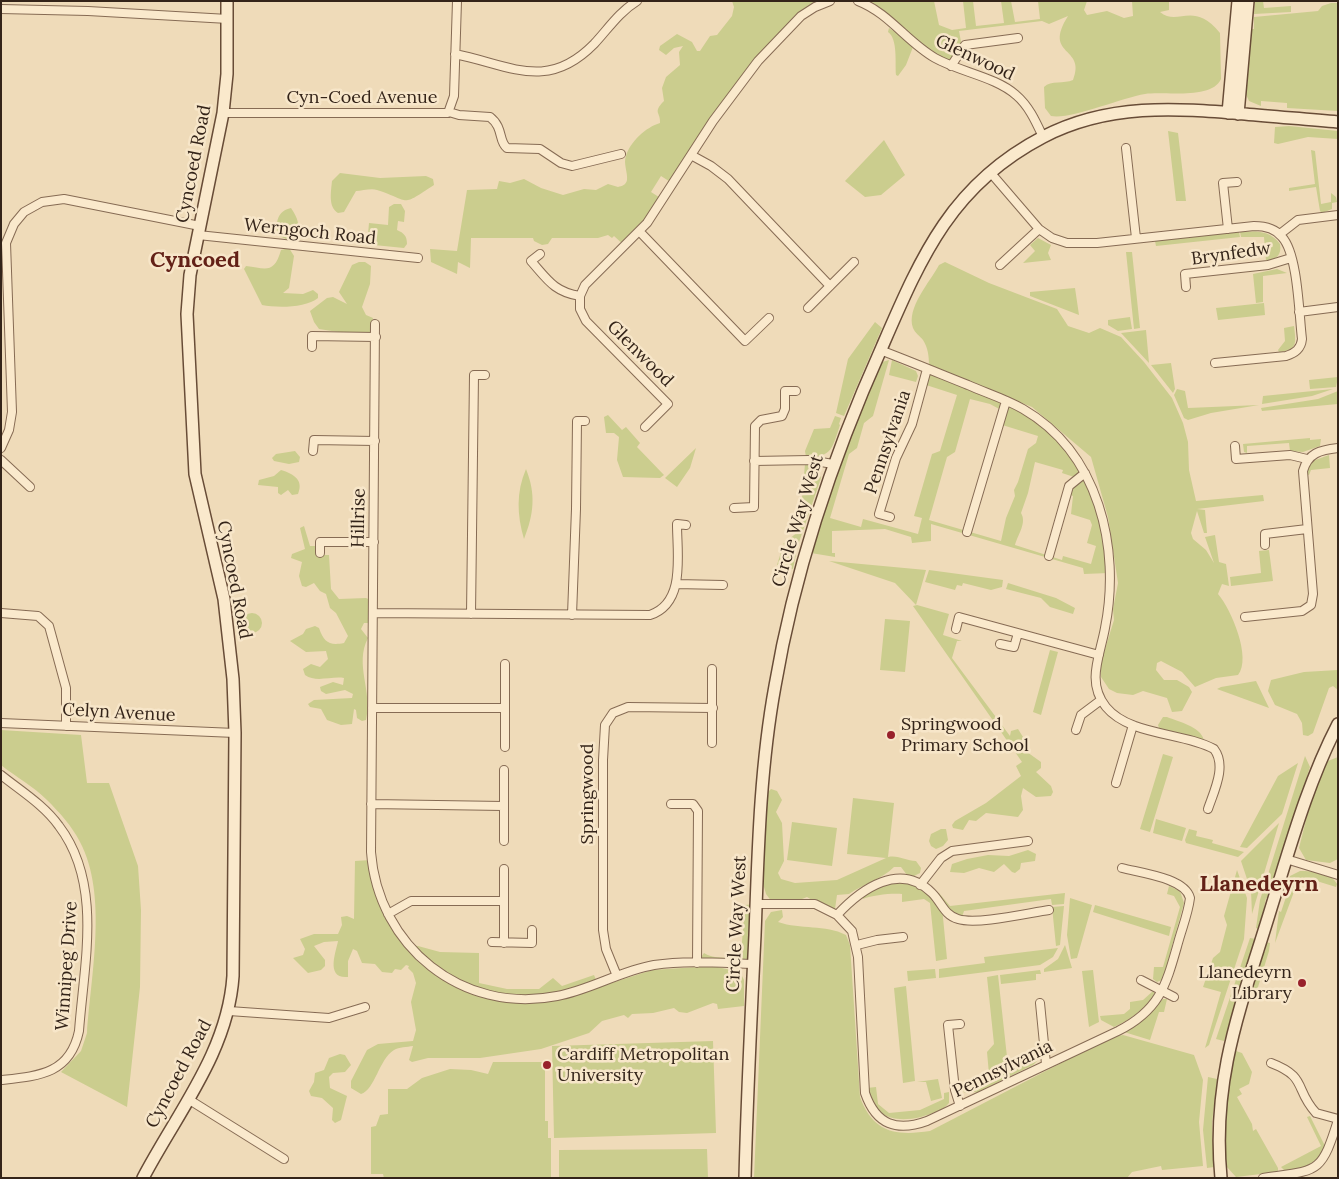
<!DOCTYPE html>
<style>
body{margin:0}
#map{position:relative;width:1339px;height:1179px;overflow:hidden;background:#efdbb9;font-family:Lora,serif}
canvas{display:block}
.frame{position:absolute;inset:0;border:2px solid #342419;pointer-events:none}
</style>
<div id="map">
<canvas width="1339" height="1179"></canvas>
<div class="frame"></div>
</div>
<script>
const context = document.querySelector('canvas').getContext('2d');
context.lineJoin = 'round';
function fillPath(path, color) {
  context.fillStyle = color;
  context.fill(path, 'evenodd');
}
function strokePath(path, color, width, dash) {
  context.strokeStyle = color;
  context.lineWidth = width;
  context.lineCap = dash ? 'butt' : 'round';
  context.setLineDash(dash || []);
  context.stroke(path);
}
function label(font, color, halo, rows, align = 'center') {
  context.font = font + ' Lora,serif';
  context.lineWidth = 5;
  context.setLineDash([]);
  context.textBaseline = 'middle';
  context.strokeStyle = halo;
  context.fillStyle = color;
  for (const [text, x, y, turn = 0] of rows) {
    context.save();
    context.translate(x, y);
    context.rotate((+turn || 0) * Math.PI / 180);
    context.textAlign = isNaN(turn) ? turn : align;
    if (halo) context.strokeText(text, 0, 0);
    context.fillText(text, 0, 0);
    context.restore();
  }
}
const green = new Path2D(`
 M732 1H830L815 7 773 45 672 183 661 176 651 192 662 199 625 246 614 236 612 238 608 235 598 238H552L548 244 542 245 534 241 533 238H471L470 268 458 262 457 274 431 262 430 249 457 251 467 190 497 189 499 181 510 183 524 179 541 188 563 195 584 189 596 190 608 184 618 187C622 186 626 185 627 180 628 173 623 163 626 156 630 142 646 127 660 123 661 112 652 113 664 101L662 88 666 77 680 65 679 52 683 46 674 48 666 55 659 50 660 46 677 34 692 42 697 51H700L710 36 717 35 732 16 734 7Z
 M858 1H934L939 25 952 30 966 28 963 1H973L976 26 1004 23 1001 1H1011L1015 22 1040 19 1038 1H1087L1084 10 1087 15 1107 11 1124 18 1133 16 1132 1H1169V10L1160 12C1178 27 1193 0 1220 33L1221 79C1212 100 1164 91 1145 94 1121 98 1070 120 1051 116L1045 108 1044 87C1051 80 1064 84 1073 80 1087 46 1042 57 1068 16L1049 24 1042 21 959 31 962 47 951 66Z
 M1255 1H1263L1264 8 1291 6V12L1254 14Z
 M1331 3H1338V111L1287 108V103L1261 101V106L1249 101 1244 90 1249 29H1254V17L1318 11 1322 6Z
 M889 28 903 37 913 47 906 65 898 76 896 75C895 63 898 39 888 32Z
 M1289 126 1338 131V139L1308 137 1278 144 1274 143 1275 127Z
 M1168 131 1178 133 1186 201H1176Z
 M884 140 905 175 881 195 865 197 845 181Z
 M1311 150 1315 151 1321 204 1331 202V193L1336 197 1337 202 1332 203V209L1322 213 1320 211 1316 187 1289 191V188L1315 184Z
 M340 173 380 178 426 176 433 179 434 185C399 208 412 201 377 190 371 188 362 191 356 191L344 212 338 213C328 207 331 192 332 181Z
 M394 204H401L405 211 404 222 398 221 397 230C404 233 407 236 407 244L404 248 344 242 343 234H368L369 223 388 225 389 207Z
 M291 208C298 219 300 224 297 237L286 239 277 235C276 222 277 211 291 208Z
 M1239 232 1240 237 1156 246 1155 241Z
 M1240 232C1256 231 1270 230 1280 244 1282 255 1276 260 1266 261L1264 237H1241Z
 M1038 238 1051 245 1048 253 1051 260 1023 263 1035 251 1030 245Z
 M289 248 294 256 289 288 283 293 303 294 313 290 318 294V298C306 308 277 308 262 305L244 269 246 266C265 268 274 275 281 250Z
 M1126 252H1132L1140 328 1134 329Z
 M359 262H365L371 266 370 284 362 307 366 315 373 318 370 333 364 336 319 329 314 322 310 311 327 298 333 297 347 304 339 292 352 265Z
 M945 262 989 283 1057 309 1068 326 1089 333 1100 328 1121 337 1144 362 1172 398 1183 423 1188 442 1189 470 1196 501 1263 495 1264 501 1197 509 1205 510 1207 533H1204L1197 511 1191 533 1193 539 1206 550 1214 563 1205 537 1215 535 1219 562 1226 564 1229 586 1222 584 1218 594C1231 609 1252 658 1238 675L1216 678 1195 687 1182 672 1161 661 1157 663 1156 670 1164 680H1177L1189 687 1192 692 1182 711 1172 712 1167 698 1143 691 1133 695 1117 693 1109 689 1101 677V662L1114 620 1113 609 1118 583 1108 517 1091 457 1032 407 929 366C929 356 928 348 923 340 920 336 915 333 913 328 906 308 930 282 939 265Z
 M1277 269 1287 273 1263 276V302L1256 303 1253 274Z
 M1075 288 1079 315 1030 296V292Z
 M1264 303 1265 315 1218 320 1216 308Z
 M1130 317 1132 329 1118 331 1108 325V320Z
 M875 322 882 328 844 416 836 413 848 359Z
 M1294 326C1296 343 1298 350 1279 352L1278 350 1285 341 1284 328Z
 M1146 330 1149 363 1121 333Z
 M889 360 873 416 864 423 857 448 849 454 830 518 861 527 863 519 918 534 922 518 914 516 932 454 940 451 957 395 923 384 927 369 1006 401 1059 438 1095 493 1109 573 1084 574 1083 568 931 524V541L912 543 911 537 885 529 832 531V553H835V557L811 553 851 427 879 363ZM970 399 990 404 1003 411 999 424 1038 436 1036 443 1028 449 1018 482 1014 490 1015 496 1006 518 1001 541 929 520 947 457 955 452ZM1035 462 1063 470 1062 473 1077 478 1066 493 1073 496 1071 514 1090 520 1092 525 1087 543 1096 546 1091 564 1063 556 1062 560 1015 545C1018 534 1027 523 1021 513L1028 493Z
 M892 360 916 371 918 376 916 382 889 375Z
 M1171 363 1175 389 1173 393 1151 365Z
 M1338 377 1336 387 1310 389 1309 380Z
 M1177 389 1185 391 1188 408 1259 405 1211 413 1188 420 1184 418 1174 395Z
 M1333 389 1312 396 1262 404 1263 396Z
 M1338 391V404L1262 411 1261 408 1318 399Z
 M608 415 622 430 626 427 640 443 637 447 664 475 660 478 623 477 617 460 619 437 614 433H606L604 417Z
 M835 416 841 418 839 424 840 425C832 448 833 457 806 457L805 451 814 429 830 428Z
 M1310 438V440L1321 439 1320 446 1303 452 1290 451 1289 443 1247 446V453L1244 452 1243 444Z
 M696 448 690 468 677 487 665 478Z
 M295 451 300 457 299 462 289 464 274 461 272 458 276 454Z
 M1329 455 1330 468 1311 470 1309 475 1306 474 1310 462Z
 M805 464 816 467 821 478 797 548 783 544 799 531Z
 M526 469C536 494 534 514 524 539 517 515 516 492 526 469Z
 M281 470C294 474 304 480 298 494L292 495 288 490 281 495 278 493V487L258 485 259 480 274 476Z
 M304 526 310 546H318L320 555H329L331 589 339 599 366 598 373 601V623H364L361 629 368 638C354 665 373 691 366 720L362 721 357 718 356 710 354 709 352 724 341 725 327 720 321 709 310 707 308 704 314 700 352 698 353 694 345 690 326 694 321 691 320 687 333 682 343 685 344 678C331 676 316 683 305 675L303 669 311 664 320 667 328 659 326 651 306 652 290 641 303 634 306 629 315 626 319 628C324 642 329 646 344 643L348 636 336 613 330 608 326 594 320 591 314 583 306 587 302 586 299 576 302 562 291 558 292 554 305 549 300 528Z
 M782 549 796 554 793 569 777 565Z
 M1269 550 1273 581 1231 586 1230 577 1261 573 1259 551Z
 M829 561 926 570 916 605 895 583Z
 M929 570 1003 580 1002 587 991 590 963 583 962 586 957 585 955 590 925 582Z
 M1008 583 1056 598 1075 608 1073 614 1050 607 1041 598 1006 589Z
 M917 605 949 614 943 635 962 641H957L952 658 1010 736 1011 731 1018 729 1023 737 1027 752 1041 762V768L1036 772 1051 786 1053 792 1051 796 1036 797 1023 788 1021 796 1023 810 1018 817 986 813 976 821 969 820 963 830 953 828 952 825 955 821 986 803 1021 776 1016 766 1022 762 913 606Z
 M242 623a10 10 0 1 1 20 0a10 10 0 1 1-20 0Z
 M885 619 910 621 905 672 880 670Z
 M1050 650 1058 652 1041 715 1033 712Z
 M1338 670V690L1333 686 1329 688 1313 733 1308 736 1303 735 1302 723 1297 714 1275 705 1268 691 1271 680 1304 672Z
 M1256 681 1269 708 1217 689 1221 687Z
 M1163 717H1167C1179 722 1200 726 1204 740L1198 745H1193L1161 733 1158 725Z
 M1 730 81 735 87 783H109L138 866 141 910 140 987 127 1107 61 1072 81 1051 87 1033C91 974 108 895 80 842 72 826 59 812 47 800 33 786 16 777 1 765Z
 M1163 754 1173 757 1150 832 1140 829Z
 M1305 756 1310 767 1268 898H1266L1261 922H1259V929L1256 928 1260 900Z
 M1338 757V859L1330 863 1306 860 1299 848 1317 776 1328 761Z
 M1298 763 1282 814 1247 848 1240 847 1278 776Z
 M771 789 777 791 782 800 776 812 782 823 784 861 778 873 781 879 795 883 837 880 886 858 847 854 853 798 894 803 888 857C899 855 906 861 916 861L921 868 920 873 912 877 907 875 901 867H894C881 880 863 884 849 894L837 895 835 909 829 910 807 897 797 901 772 902 766 894 762 880 766 794Z
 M1156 819 1186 828 1182 841 1153 833Z
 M792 822 837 828 832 866 787 860Z
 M1279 823 1252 914 1251 891 1241 861Z
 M941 829H946L948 840 943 846 936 849 931 846 929 841 931 834Z
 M1189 829 1197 831 1196 836 1213 840 1212 843 1244 852 1238 857 1186 843 1185 840Z
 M1028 850 1036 854 1035 861 1021 863 1020 869 1015 873 1012 872 1004 864 994 872 979 868 964 873 950 872 952 864 967 859 988 855 1009 856Z
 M371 860 374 878 407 945 418 946 440 952 479 953V983L507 989H539L553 978 562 986 594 975 599 987 652 970 713 966 740 972 744 980V1006L718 1009 717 1004 713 1003 687 1013 679 1012 674 1008 653 1013 632 1014 628 1018 624 1015 602 1021 589 1033 541 1049 480 1058H428L412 1062 409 1060 413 1046C407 1047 399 1047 394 1050 379 1059 375 1090 361 1094L351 1088V1081L367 1050 378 1044 413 1041 416 1030 411 1002 416 983 413 973 408 968 409 966 406 965 401 970 395 969 392 973 382 972 375 964 362 963 357 951 353 949 348 961V977C325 979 336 952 338 941L324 942 314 946 325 960V966L321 970 308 973 293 958 303 955 305 949 300 939 314 934H338L342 925 341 917 347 916 354 919 355 861Z
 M1237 870 1247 898 1244 939 1209 1045 1205 1048 1221 992 1203 987 1213 958 1220 952 1227 925 1224 916Z
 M1300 871C1313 871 1331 872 1337 884L1336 887 1307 878 1298 881 1275 943 1279 911 1281 912 1287 894 1285 893 1290 876Z
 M889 880 920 885 942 907 947 959 936 961 930 903 924 899 902 902V894C892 893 872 895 863 899L862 891Z
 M1169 886 1180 891 1184 903 1164 975 1162 980 1157 982 1153 979 1154 967H1163L1180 907 1174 896 1167 894Z
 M939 893 950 906 1065 893 1064 904 1052 905 1051 899 964 911 962 917C948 915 943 905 936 894Z
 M1070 898 1092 905 1077 958 1071 959 1067 935Z
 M756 904 753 964 697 963 704 953C712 959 733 959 741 954L745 905Z
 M1095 905 1171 927 1169 936 1093 912Z
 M1064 906 1060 945 1056 946 1052 907Z
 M782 910 783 917 778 922C801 930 825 924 846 935L850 945 860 1097C873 1133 896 1136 930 1131L1088 1049 1113 1037 1123 1035 1194 1055 1203 1080 1199 1122 1203 1166 1162 1170 1161 1166 1132 1172 1127 1178H754L765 921 771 912Z
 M1250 938 1256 939 1240 992H1237L1239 993 1224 1041 1216 1039Z
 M1266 942 1270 943 1269 951 1255 997 1256 1000 1252 997 1251 991 1263 952H1265Z
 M1065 945 1072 968 1044 972V969L1058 959Z
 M1058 948 1053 957 1040 965 939 978V969L985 963 984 957Z
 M935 969 936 978 908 981 907 971Z
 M1040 970 1041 974H1036V980L1001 984 1000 975Z
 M1093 970 1099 1022 1089 1027 1082 971Z
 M998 975 1008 1066 989 1074 987 1052 994 1044 987 977Z
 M906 986 915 1081 903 1083 894 988Z
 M1153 991 1155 994C1144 1010 1131 1019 1114 1027L1101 1020 1100 1016 1124 1014 1130 1009V1002L1143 1000Z
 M1163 999H1167L1164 1012H1159L1150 1040 1124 1032 1139 1023Z
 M713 1041 716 1133 554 1138 552 1046Z
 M1233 1050 1242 1053 1252 1072 1249 1084 1239 1089 1242 1094 1237 1097 1252 1124 1253 1131 1256 1129 1278 1168V1172L1236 1177 1226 1166V1095Z
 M340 1054 345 1055 351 1065 345 1072 333 1073 329 1077 330 1088 347 1096 341 1120 335 1123 332 1120 333 1108 322 1098 311 1096 309 1091 314 1082 315 1073 324 1070 329 1058Z
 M1038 1055H1040L1039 1059 1033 1065 978 1092 965 1093 957 1084 987 1080Z
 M493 1062H545V1121H548V1138H551V1178H384L383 1174H371V1127L376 1126 380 1115 388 1114V1089H407L422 1078 450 1069 471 1070 488 1074Z
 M1208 1077 1217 1079 1212 1123 1214 1167 1207 1168 1203 1130Z
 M938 1079 942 1098 931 1101 926 1082H917Z
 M876 1087 878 1104 889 1113 920 1110 944 1099V1093L949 1092V1103C943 1111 930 1114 921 1117 895 1123 873 1118 867 1088Z
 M1310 1116 1325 1146C1316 1165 1305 1168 1285 1171L1281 1167 1321 1146 1307 1117Z
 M707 1149 708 1178H559V1150Z`);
const street = new Path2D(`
 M858 1C889 13 907 42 935 58 960 72 996 77 1016 95 1029 106 1036 122 1043 137
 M1 9 88 11 228 19
 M455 54C510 65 547 92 594 44 608 29 619 12 637 1
 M951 66 965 45 1018 38
 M449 112 459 115 490 117C504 128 498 141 507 148L540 149 561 163 572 166 621 154
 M223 113H448L454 96 457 1
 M1126 148 1136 238
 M691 155 711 166 728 179 830 286
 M990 172 1039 229 1052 238 1067 243H1097L1254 226C1264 226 1275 228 1282 237 1298 254 1299 315 1302 339 1301 349 1295 353 1286 356L1215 363
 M1228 229 1223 183 1237 182
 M640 232 745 341 769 318
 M1280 234 1298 220 1338 215
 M198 235 418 258
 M540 254 531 261C547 279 554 292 580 296V309L586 321 668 404 645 427
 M1000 265 1039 229
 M1186 287 1185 274 1268 265 1291 258
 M580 296 585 285 647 223 713 121 758 61 801 16 815 7 830 1
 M808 308 854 262
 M1299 312 1338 307
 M375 324 371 852C378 946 462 1015 557 996 590 990 620 971 654 965 687 960 721 963 753 964
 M312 347V336L376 337
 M880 350C909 361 938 373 968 385 986 393 1006 399 1023 409 1099 453 1121 548 1105 628 1100 656 1086 682 1106 707 1130 736 1183 732 1214 749 1227 766 1214 791 1208 809
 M1235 446 1236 459 1290 455 1307 459
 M1 448 9 430 12 412 6 243 14 224 24 212 42 202 64 199 200 226
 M313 451 314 440 375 441
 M1 460 30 487
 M754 461 809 460 833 464
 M734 508 754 507 755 426 761 420 782 416 785 409V391H796
 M890 517 879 514 896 458 912 424 927 369
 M967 532 1006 401
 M1265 545V534L1307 529
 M320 553V542H374
 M1049 556 1069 486 1085 473
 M676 584 723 585
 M1 613 38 616 49 626 66 688V726
 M373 613 650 615C686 603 677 555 677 524L686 525
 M471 614 474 375H485
 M572 615 576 509 577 421H585
 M1245 617 1302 611 1311 605 1313 594 1303 471C1308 453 1320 450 1338 448
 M956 629 959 617 1099 655
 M1000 644 1014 647 1018 633
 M372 708H505
 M1 723 235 733
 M1076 730 1081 715 1101 700
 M712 743V669
 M505 747V664
 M504 770V841
 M1 775C21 791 44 805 59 826 103 884 84 963 79 1031 70 1074 39 1076 1 1080
 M1116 783 1133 725
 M371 804 503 806
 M671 804H693L698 811 697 963
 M1286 859 1338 875
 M504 869V943
 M920 885 941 858 952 851 1028 841
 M756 904H815L837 915 852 931 858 957 865 1093C876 1125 897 1132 927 1121L1118 1031C1160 1010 1166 985 1178 943 1182 928 1188 914 1190 898 1185 878 1141 873 1122 868
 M388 914 411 901H503
 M837 915C861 889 900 861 932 893 942 903 944 915 958 919 977 925 1028 913 1049 910
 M492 942 532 943V930
 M857 945 877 940 903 937
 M617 976 606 949 603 930V760L605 725 613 713 628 707 713 708
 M1141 980 1174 997
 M1040 1003 1046 1064
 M229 1011 329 1018 365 1007
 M1271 1063C1308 1077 1294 1089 1316 1113L1338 1119
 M188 1099 284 1159
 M960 1106 955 1090 948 1025 960 1024
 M1263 1178C1318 1170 1321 1175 1338 1120`);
const secondary = new Path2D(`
 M1228 113 1238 1
 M1238 114 1248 1
 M143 1178C177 1113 228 1052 233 976L235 733 233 679 224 599 195 474 187 314 190 275 223 113 227 74V1
 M745 1178C747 1097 751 1016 755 935 758 852 760 768 775 686 795 568 833 456 882 347 921 257 951 185 1043 137 1108 103 1175 108 1245 114 1276 117 1307 119 1338 122
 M1221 1178C1211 1076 1243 1001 1272 905 1291 844 1308 782 1338 724`);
const markers = [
 [891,735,5,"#98212b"],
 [1302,983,5,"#98212b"],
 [547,1065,5,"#98212b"]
];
const streetNames = [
 ["Glenwood",975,58,25],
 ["Cyn-Coed Avenue",362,98],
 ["Cyncoed Road",194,164,-79],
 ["Werngoch Road",310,232,6],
 ["Brynfedw",1231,254,-8],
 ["Glenwood",640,354,45],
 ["Pennsylvania",888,442,-71],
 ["Hillrise",359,518,-89],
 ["Circle Way West",798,521,-73],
 ["Cyncoed Road",234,580,79],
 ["Celyn Avenue",119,713,3],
 ["Springwood",588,794,-90],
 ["Circle Way West",737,924,-87],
 ["Winnipeg Drive",67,966,-86],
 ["Pennsylvania",1003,1069,-26],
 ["Cyncoed Road",179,1074,-62]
];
const poiNames = [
 ["Springwood",901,725],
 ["Primary School",901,746],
 ["Llanedeyrn",1292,973,"right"],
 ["Library",1292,994,"right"],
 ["Cardiff Metropolitan",557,1055],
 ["University",557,1076]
];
const districtNames = [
 ["Cyncoed",195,261],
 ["Llanedeyrn",1259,885]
];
fillPath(green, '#cbcd8e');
strokePath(street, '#866b54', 10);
strokePath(secondary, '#684c37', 14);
strokePath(street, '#fae9cc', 8);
strokePath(secondary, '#fae9cc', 11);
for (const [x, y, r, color] of markers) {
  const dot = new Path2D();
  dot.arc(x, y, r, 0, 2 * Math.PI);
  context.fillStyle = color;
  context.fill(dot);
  strokePath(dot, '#f7e6c9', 2);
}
label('18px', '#342419', '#f7e6c9', streetNames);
label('18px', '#342419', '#f7e6c9', poiNames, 'left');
label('bold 22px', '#632117', '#f7e6c9', districtNames);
</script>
